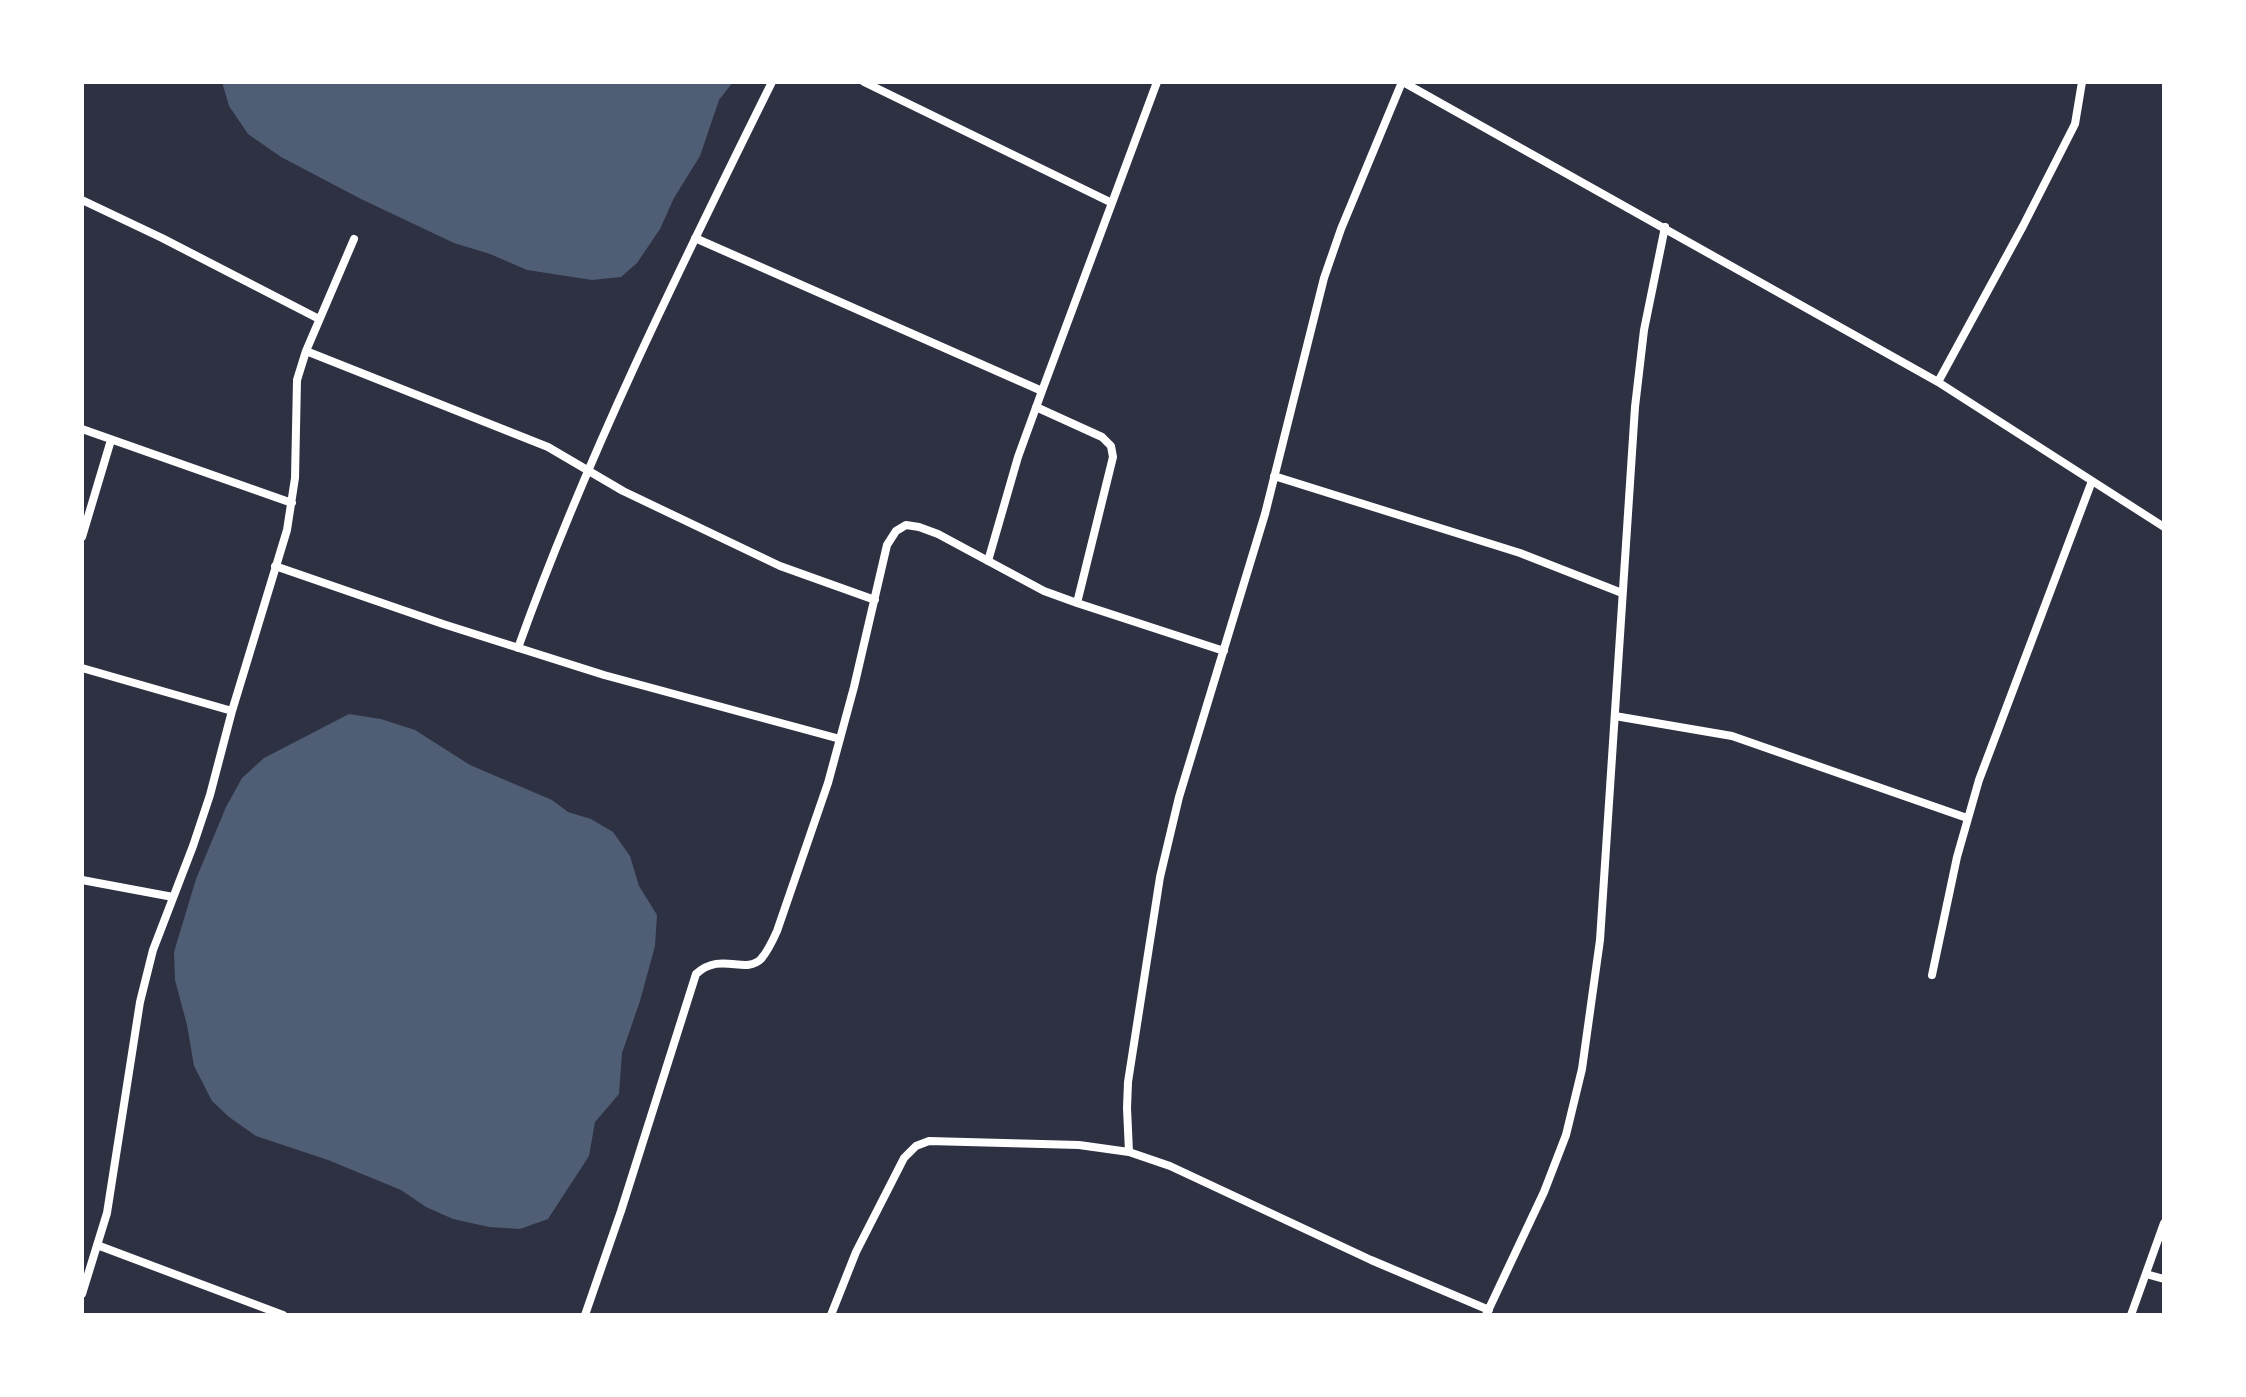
<!DOCTYPE html>
<style>
body{margin:0}
#map{position:relative;width:2246px;height:1397px;overflow:hidden;background:#2d3142;font-family:"Sofia Sans Condensed",sans-serif}
canvas{display:block}
.frame{position:absolute;inset:0;border:84px solid #fff;pointer-events:none}
</style>
<div id="map">
<canvas width="2246" height="1397"></canvas>
<div class="frame"></div>
</div>
<script>
const context = document.querySelector('canvas').getContext('2d');
context.lineJoin = 'round';
function fillPath(path, color) {
  context.fillStyle = color;
  context.fill(path, 'evenodd');
}
function strokePath(path, color, width, dash) {
  context.strokeStyle = color;
  context.lineWidth = width;
  context.lineCap = dash ? 'butt' : 'round';
  context.setLineDash(dash || []);
  context.stroke(path);
}
const water = new Path2D(`
 M222 82H733L719 100 700 156 674 198 660 229 637 263 621 277 592 280 527 270 490 254 454 243 361 199 281 157 248 134 229 106Z
 M349 714 381 719 415 730 470 765 552 800 568 812 591 819 613 832 630 856 639 886 657 915 655 946 640 1001 622 1053 619 1094 595 1122 589 1156 548 1219 520 1229 489 1227 453 1219 426 1207 401 1190 328 1160 256 1136 229 1117 212 1101 194 1066 187 1025 175 980 174 952 196 879 226 807 242 778 264 758Z`);
const minor = new Path2D(`
 M864 82 1112 203
 M1403 82 1938 382 2164 527
 M82 200 162 238 319 319
 M695 238 1042 391
 M306 351 548 447 623 491 780 566 875 600
 M1938 382 2023 226 2075 124 2082 82
 M1036 407 1102 437 1111 446 1113 457 1077 603
 M82 429 292 503
 M1274 476 1520 553 1622 593
 M82 537 111 440
 M988 561 1018 457 1042 391 1157 82
 M275 566 443 624 604 675 840 739
 M518 648C588 453 680 268 772 82
 M82 668 232 711
 M1615 716 1732 736 1967 818
 M82 880 173 897
 M1932 975 1957 857 1979 780 2092 481
 M1129 1152 1127 1108 1128 1082 1160 877 1179 797 1265 514 1324 278 1341 229 1402 82
 M97 1245 283 1315
 M2146 1274 2164 1279
 M82 1294 107 1213 140 1002 153 950 193 846 210 795 232 711 287 530 295 478 297 380 306 351 354 239
 M585 1315 621 1211 696 974C721 951 745 975 761 959 768 951 773 940 777 931L828 783 854 687 887 545 896 531 906 525 919 527 938 534 1044 591 1077 603 1224 651
 M831 1315 856 1252 904 1158 916 1146 929 1141 1079 1145 1129 1152 1170 1166 1371 1260 1489 1310
 M1486 1315 1544 1192 1566 1135 1582 1069 1600 940 1635 407 1644 330 1665 227
 M2131 1315 2164 1223`);
fillPath(water, '#4f5d75');
strokePath(minor, '#fff', 8);
</script>
